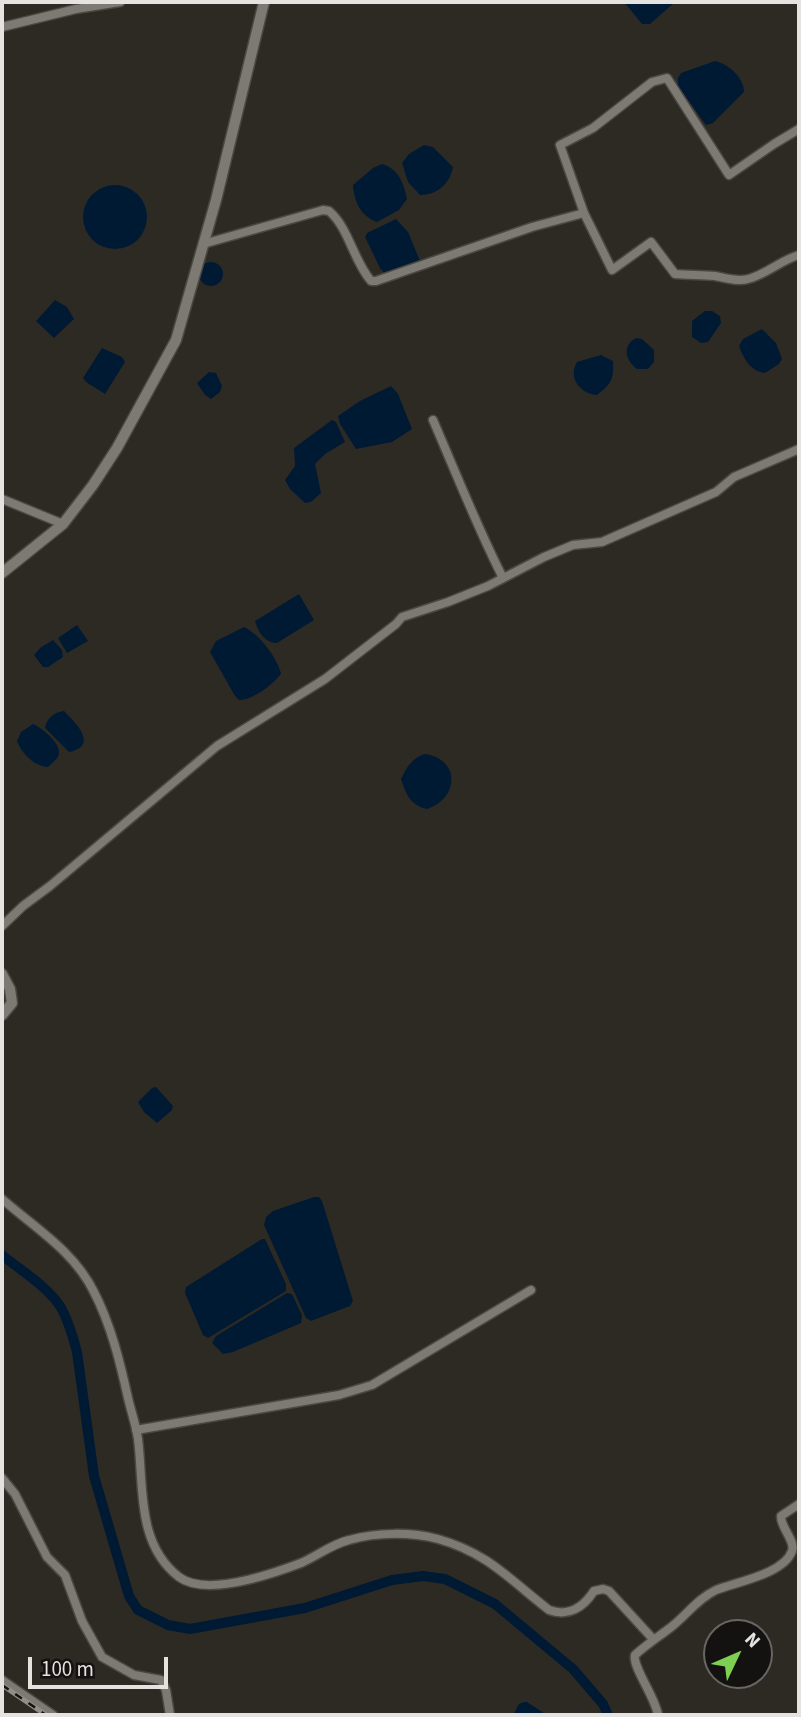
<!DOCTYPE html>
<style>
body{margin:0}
#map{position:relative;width:801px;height:1717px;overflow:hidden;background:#2d2a24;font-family:"Source Sans 3",sans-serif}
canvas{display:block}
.frame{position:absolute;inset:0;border:4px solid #e5e3df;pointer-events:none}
.north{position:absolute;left:703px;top:1619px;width:70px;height:70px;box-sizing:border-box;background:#141210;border:2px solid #686663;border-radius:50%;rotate:46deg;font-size:19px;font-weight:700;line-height:28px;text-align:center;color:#e5e3df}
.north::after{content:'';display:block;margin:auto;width:24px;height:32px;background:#7ed053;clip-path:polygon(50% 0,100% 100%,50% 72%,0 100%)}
.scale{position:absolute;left:28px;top:1657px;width:140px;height:32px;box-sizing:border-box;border:4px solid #e5e3df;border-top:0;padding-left:9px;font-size:21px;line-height:24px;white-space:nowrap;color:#e5e3df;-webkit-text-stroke:5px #141210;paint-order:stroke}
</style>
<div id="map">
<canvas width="801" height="1717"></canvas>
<div class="frame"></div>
<div class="north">N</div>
<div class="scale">100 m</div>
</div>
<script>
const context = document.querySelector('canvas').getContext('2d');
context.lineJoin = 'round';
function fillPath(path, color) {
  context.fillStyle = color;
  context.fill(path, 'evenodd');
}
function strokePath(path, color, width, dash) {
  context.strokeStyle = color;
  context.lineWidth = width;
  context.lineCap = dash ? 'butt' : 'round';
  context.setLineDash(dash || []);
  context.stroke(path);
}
const water = new Path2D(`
 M624 2H675L650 24H642Z
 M715 61C729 64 744 78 744 92L713 123 706 125 678 86V78L681 73Z
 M424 145 433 147 453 167C450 183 438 195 420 195L408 182 402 163 409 154Z
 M382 164C399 169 404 184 407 199L399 210 377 222C361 216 354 202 353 185L373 168Z
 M83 217a32 32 0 1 1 64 0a32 32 0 1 1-64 0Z
 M396 219 408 232 420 261 386 275 380 268 365 237 367 233Z
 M199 274a12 12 0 1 1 24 0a12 12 0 1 1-24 0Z
 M55 300 67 307 74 319 54 338 36 321Z
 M705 311H712L720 316 721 323 708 342 701 343 692 337V321Z
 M762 329 776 343 782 359 779 364 765 373C750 371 744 359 739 346L743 339Z
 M636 338 642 339 654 350V362L648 369H637C625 360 622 345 636 338Z
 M102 348 122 357 125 362 105 394 86 382 83 378Z
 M601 355 613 361C614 380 611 384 597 395 581 394 567 378 577 362Z
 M209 372 216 373 222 386 220 392 211 399 205 395 197 383Z
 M391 386 398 394 412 429 392 442 356 449 340 424 338 416 360 401Z
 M332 420 336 422 345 442 325 454 315 464 321 493 311 502 305 503 290 489 285 480 295 466 294 448Z
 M299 594 314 620 277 643C265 643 258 632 255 621Z
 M77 625 88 641 67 653 58 638Z
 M244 627C259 634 276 656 281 673 276 683 251 701 239 700L235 696 210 652 216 641Z
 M53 640 62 650 63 657 48 667H43L34 655 40 648Z
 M64 711C75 722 100 746 69 752L45 728C46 719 54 712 64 711Z
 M33 724C41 727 61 743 59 754 58 759 52 763 48 767 34 766 22 754 17 741L21 732Z
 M425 754C460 759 460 798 427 809 410 805 406 794 401 779 406 768 413 757 425 754Z
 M156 1087 173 1106 172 1110 157 1123 144 1112 138 1102 152 1088Z
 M314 1197H319L322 1201 353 1301 350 1306 311 1321 306 1318 264 1225 266 1217 273 1211Z
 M262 1239H265L286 1284V1291L208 1338 203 1335 185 1293 186 1287Z
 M287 1293 292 1294 302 1315 301 1323 233 1352 223 1354 212 1343 216 1336Z
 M524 1702H527L547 1715H513L519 1704Z`);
const canal = new Path2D(`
 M2 1255C20 1270 47 1286 60 1306 68 1319 73 1337 77 1352L94 1476 129 1596 138 1610 168 1625 190 1629 305 1608 392 1580 423 1576 445 1579 495 1604 573 1669 603 1704 608 1715`);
const minor = new Path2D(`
 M2 27 76 9 120 2
 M799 129 774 144 729 175 667 78 652 82 593 128 560 145 584 213 612 270 651 242 675 274C688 275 702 275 715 276 725 278 738 282 748 279 767 274 781 260 799 255
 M203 244 323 210 329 211C349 228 353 260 371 281H376L532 227 584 213
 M433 420C456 473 477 527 503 578
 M2 499 63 524
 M2 926 23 906 50 886 217 746 325 679 396 624 402 617 448 602 488 586 544 557 573 545 602 542 716 492 734 477 799 449
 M2 1199C35 1228 74 1251 94 1292 111 1325 120 1362 128 1398 131 1411 136 1425 138 1439 144 1486 136 1544 179 1577 206 1597 272 1574 301 1563 317 1556 332 1544 349 1540 377 1532 411 1532 438 1539 488 1553 510 1580 549 1610 568 1617 583 1608 594 1591L603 1589 609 1591 653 1639
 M136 1430 339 1395 372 1385 531 1290
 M2 1478 15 1494 47 1557 65 1575 82 1621 102 1657 134 1675 161 1680 166 1690 170 1715
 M2 1680 53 1715
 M658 1715C655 1696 632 1667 635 1655 646 1645 658 1637 670 1628 686 1616 697 1599 716 1590 736 1582 784 1574 792 1551 796 1541 780 1527 781 1516L799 1504`);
const tertiary = new Path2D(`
 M2 573 63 524 93 485 117 448 176 340 216 200 264 2
 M2 974 10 989 12 1003 2 1015`);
const rail = new Path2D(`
 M2 1685 46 1715`);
fillPath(water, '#001a34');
strokePath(canal, '#001a34', 10);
strokePath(minor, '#4b4844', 11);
strokePath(tertiary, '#4b4844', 13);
strokePath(minor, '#7d7a73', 8);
strokePath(tertiary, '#7d7a73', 10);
strokePath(rail, '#908e89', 5);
strokePath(rail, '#141210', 2.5, [8]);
</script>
